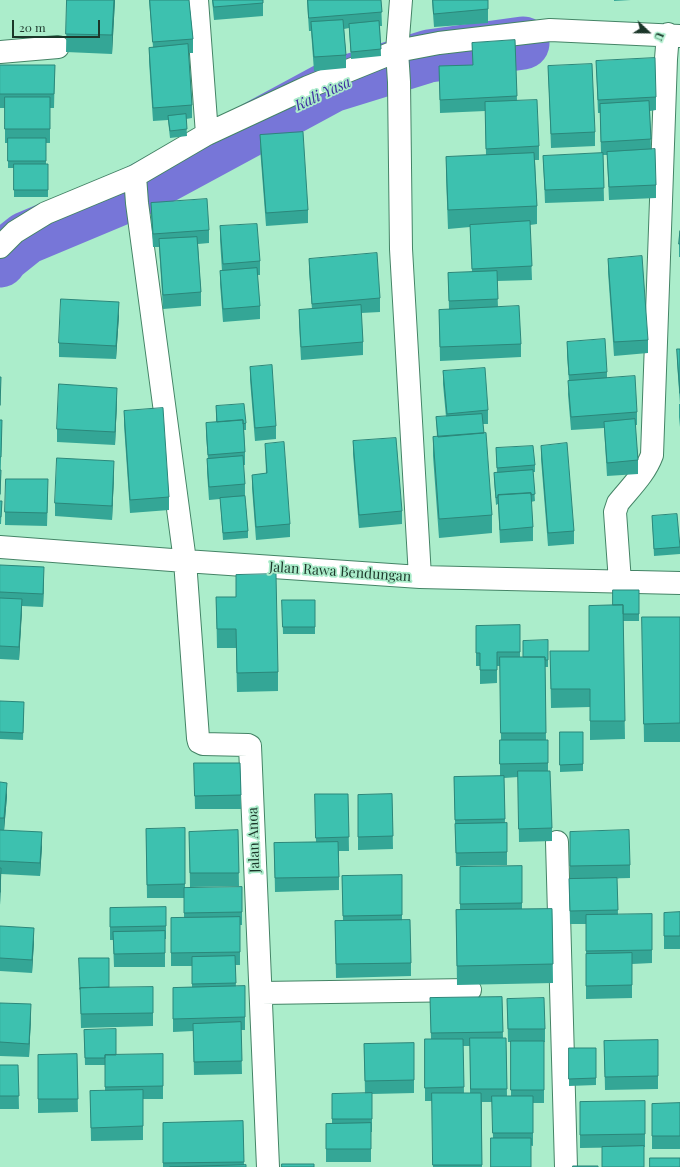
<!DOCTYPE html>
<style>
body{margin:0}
#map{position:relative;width:680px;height:1167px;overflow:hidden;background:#abedcb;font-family:"Playfair Display",serif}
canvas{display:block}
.north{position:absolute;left:628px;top:12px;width:40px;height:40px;-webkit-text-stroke:3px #abedcb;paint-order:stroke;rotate:112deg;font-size:11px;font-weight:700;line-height:16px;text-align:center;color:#1b3629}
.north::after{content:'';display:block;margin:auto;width:14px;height:18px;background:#1b3629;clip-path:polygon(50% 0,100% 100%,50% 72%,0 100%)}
.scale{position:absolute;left:12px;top:20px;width:88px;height:18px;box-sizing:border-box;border:2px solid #1b3629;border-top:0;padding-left:5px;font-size:12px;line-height:14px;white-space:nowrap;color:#1b3629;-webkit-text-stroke:3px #abedcb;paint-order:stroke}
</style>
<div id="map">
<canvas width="680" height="1167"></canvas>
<div class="north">U</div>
<div class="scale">20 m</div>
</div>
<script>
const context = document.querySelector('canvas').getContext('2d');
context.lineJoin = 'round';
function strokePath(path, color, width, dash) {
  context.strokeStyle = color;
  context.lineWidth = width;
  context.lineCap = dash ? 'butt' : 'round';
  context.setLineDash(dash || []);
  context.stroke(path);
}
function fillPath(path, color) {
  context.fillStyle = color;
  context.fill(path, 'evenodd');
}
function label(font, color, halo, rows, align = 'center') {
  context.font = font + ' "Playfair Display",serif';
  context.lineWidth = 3.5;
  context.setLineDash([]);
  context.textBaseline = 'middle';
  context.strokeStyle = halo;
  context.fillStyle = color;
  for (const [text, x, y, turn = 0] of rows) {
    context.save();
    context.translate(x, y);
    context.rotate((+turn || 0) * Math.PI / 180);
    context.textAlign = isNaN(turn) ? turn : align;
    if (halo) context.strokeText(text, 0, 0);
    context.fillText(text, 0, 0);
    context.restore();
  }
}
const river = new Path2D(`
 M0 261 1 258 26 238 136 192 332 86 429 56 523 43`);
const minor = new Path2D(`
 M197 0 207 134
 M401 0 397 51 399 82 401 249 420 577
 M0 52 58 47
 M135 176 137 203 185 561 198 738 199 742 203 744 248 745 250 746 268 1167
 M0 247 15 232 46 213 135 176 207 134 308 87 397 51 439 43 550 30 680 36
 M0 547 185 561 420 577 680 583
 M620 582 615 512 618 503C630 488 645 474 652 455L666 59 668 34
 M557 842 566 1167
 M261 993 470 990`);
const wall = new Path2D(`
 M67 0H115L112 54 66 52Z
 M149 0H189L193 39V53H189L192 105V118L186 119 187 136 170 138 168 120 153 121 149 61V48L153 47Z
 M212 0H263V16L214 20Z
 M307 0H381L382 26H380L381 56 351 59 349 28 344 29 346 55V68L314 71 311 31H309Z
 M432 0H488V23L434 27Z
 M614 0H631L614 1Z
 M515 40 517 101 539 146V160H535L537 206V224L530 225 532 280 497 281 498 307 521 344V357L440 361 439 310 449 309 448 273 472 272 470 227 448 229 446 176V157L486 155 485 111 440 113 439 66 473 65 472 43Z
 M596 61 656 97V110L650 111 651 150 656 185V198L609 200 607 155H603L604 201 545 203 543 156 601 153 600 113H598Z
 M0 65H55L54 108H50V143H46V164H48V197H14V168H8V143H5V108H0Z
 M548 66 595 132V146L551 148Z
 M260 135 308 210V223L266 226 260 148Z
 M151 203 209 230V243L198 244 201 292V306L163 309 159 247H153L151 216Z
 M220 226 260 261V275H257L260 306V319L223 322 220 284V271H222L220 240Z
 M680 231V257H679V244Z
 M309 259 380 298V312L361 313 363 342V355L301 360 299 323V310L312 309 309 272Z
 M608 259 648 340V353L614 356 608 272Z
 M119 315 116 359 59 357V343Z
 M567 342 607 372V378L637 412V425H635L638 460V474L607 476 604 428 571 430 568 394 569 381 567 356Z
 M677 349H680V427L679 417V404H680L677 362Z
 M250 367 276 426V439L255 441 250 380Z
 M443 371 488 410V424H483L492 515V533L439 538 433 456V437H437L436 417H446L443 384Z
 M117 401 115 445 57 442V429Z
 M216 406 246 423V430H244L245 452V465H243L245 484V496L248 531V538L223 540 220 499 209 500 207 472V459H208L206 436V423L216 422Z
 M124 411 169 497V510L130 513 124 425Z
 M0 420H2L0 500Z
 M353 441 402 511V524L359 528 353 454Z
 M265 444 290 524V537L256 540 252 488V475L266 474Z
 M541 446 574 531V544L548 546 541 459Z
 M496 448 535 465V472H533L535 501 531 502 533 527V541L500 543 498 504 496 505 494 480V473H497Z
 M114 475 112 520 55 516V503Z
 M48 493 47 526 5 525V512Z
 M0 501H2L1 524H0Z
 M652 516 680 547V554L654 556Z
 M0 565 44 581 43 607 22 606 19 660 0 659Z
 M236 575 278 672V691L237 692 236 648H217L216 597H236Z
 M639 590V621H623L625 739 590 740V707L551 708 550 651H589V606L613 605Z
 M282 600H315V634H283Z
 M642 617H680V742H644Z
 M520 625V657H523L548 640V667H545L546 740H548V771L552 828V841L519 842 518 777 504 778 505 823H507V865L456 866 454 777 500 776V740H501L500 666H497V683L480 684V666H476V626Z
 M0 701 24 708 23 740 0 739Z
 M560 732H583V771L560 772Z
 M194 763H240L241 809H195Z
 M0 782 7 796 4 830 42 846 40 876 1 874 0 905Z
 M315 794H348L349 851H339V890L275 892 274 843 316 842Z
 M392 794 393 849 358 850V795Z
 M146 829 185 884V888L242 912V925H240V965H235L236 987 245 986V1030H241L242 1074 194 1075 193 1031 173 1032V988L192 987V966H171V918H184V898H147Z
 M238 830 239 886 190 887 189 832Z
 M570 832 630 865V878L590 879 617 878 618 915 652 914V963L632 964V998L586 999V924H570L569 879H570Z
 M522 866V909H552L553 983 457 985 456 910H460V867Z
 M402 875V920L411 963V976L336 978 335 921H343L342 876Z
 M166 907V939H165V967H114L113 940H110V908Z
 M680 912V949H664V913Z
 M0 926 34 941 32 973 0 971Z
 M79 958 109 987 153 1013V1026L81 1028Z
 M502 997 503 1038H506L507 1096H511V1042H508L507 999 545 1029V1042H544V1103H533V1146L493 1138 492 1102H482V1167H433L432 1101H425V1039H431L430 998ZM463 1046H470V1093H464Z
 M0 1003 31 1017 29 1057 0 1056Z
 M84 1030 116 1055 163 1054V1099H143V1140L91 1141 90 1091H105V1065H85Z
 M658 1040V1089L605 1090 604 1041Z
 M414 1043V1093L372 1094V1132H371V1162H326V1124H332V1094H365L364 1044Z
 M569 1048H596V1085L569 1086Z
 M77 1054 78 1112 38 1113V1055Z
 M0 1065H18L19 1109H0Z
 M645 1101V1147L580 1148V1102Z
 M680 1103V1149H652V1104Z
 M243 1121 244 1165 246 1167H163V1123Z`);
const shadedWall = new Path2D(`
 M114 0H115L112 54V35Z
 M119 302V315L116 359V346Z
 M117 388V401L115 445V432Z
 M114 461V475L112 520V506Z
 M44 567V581L43 607V594Z
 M22 599V612L19 660V647Z
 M7 783V796L4 831V818Z
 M42 832V846L40 876V863Z
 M1 868V881L0 905V892Z
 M34 928V941L32 973V960Z
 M31 1004V1017L29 1057V1044Z`);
const building = new Path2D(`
 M67 0H114L112 35 66 34Z
 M150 0H189L193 39 153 42Z
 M213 0H263V3L214 7Z
 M308 0H381L382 12 309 18Z
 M433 0H488V9L434 14Z
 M343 20 346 55 314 57 311 22Z
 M379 21 381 49 351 52 349 24Z
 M515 40 517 96 440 100 439 66 473 65 472 43Z
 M188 44 192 105 153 108 149 48Z
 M655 58 656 97 598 100 596 61Z
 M592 64 595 132 551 134 548 66Z
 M0 65H55L54 94H0Z
 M5 97H50V129H5Z
 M537 100 539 146 486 149 485 102Z
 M649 101 651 139 601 142 600 104Z
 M186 114 187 129 170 131 168 116Z
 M303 132 308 210 266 213 260 135Z
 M8 138H46V161H8Z
 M655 149 656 185 609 187 607 152Z
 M534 153 537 206 448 210 446 157Z
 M603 153 604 188 545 190 543 156Z
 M14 164H48V190H14Z
 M207 199 209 230 153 234 151 203Z
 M530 221 532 266 472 269 470 225Z
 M257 224 260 261 223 264 220 226Z
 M680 231V244H679Z
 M197 237 201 292 163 295 159 239Z
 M377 253 380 298 312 304 309 259Z
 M642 256 648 340 614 342 608 259Z
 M257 268 260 306 223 309 220 271Z
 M497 271 498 299 449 301 448 273Z
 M61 299 119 302 116 346 59 343Z
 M361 305 363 342 301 347 299 310Z
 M519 306 521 344 440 347 439 310Z
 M605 339 607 372 569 375 567 342Z
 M677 349H680V393Z
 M272 365 276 426 255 428 250 367Z
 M485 368 488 410 447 414 443 371Z
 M635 376 637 412 571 417 568 381Z
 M0 377H1L0 405Z
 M59 384 117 388 115 432 57 429Z
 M244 404 246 423 243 424V420L217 422 216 406Z
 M163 408 169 497 130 500 124 411Z
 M482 414 484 433 438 437 436 417Z
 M635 419 638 460 607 463 604 422Z
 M0 420H2L1 457H0Z
 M243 420 245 452 208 455 206 423Z
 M486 433 492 515 439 519 433 437Z
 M396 438 402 511 359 515 353 441Z
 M284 442 290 524 256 527 252 475 267 473 265 444Z
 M567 443 574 531 548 533 541 446Z
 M533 446 535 465 497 468 496 448Z
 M243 456 245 484 209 487 207 459Z
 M57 458 114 461 112 506 55 503Z
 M0 470H1L0 494Z
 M533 470 535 494 531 495V493L498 495V497L496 498 494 473Z
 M6 479H48L47 513 5 512Z
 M531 493 533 527 500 530 498 495Z
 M245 496 248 531 223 533 220 498Z
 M0 501H2L1 517H0Z
 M677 514 680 547 654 549 652 516Z
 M0 565 44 567 43 594 0 592Z
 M276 574 278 672 237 673 236 629H217L216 597H236V575Z
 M613 590H639V614H623V605H613Z
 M0 598 22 599 19 647 0 646Z
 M282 600H315V627H283Z
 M623 605 625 721H590V689H551L550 651H589V606Z
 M642 617H680V723L644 724Z
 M520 625V652H497V670H480V653H476V626Z
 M548 640V660H545V657H523V641Z
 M500 657H545L546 733H501Z
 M0 701 24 702 23 733 0 732Z
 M560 732H583V764L560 765Z
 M500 740H548V763L500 764Z
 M194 763H240L241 795 195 796Z
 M518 771H550L552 828 519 829Z
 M504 776 505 819 455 820 454 777Z
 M0 782 7 783 4 818H0Z
 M315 794H348L349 837 316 838Z
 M392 794 393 836 358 837V795Z
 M507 823V852L456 853 455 824Z
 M185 828V884L147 885 146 829Z
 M0 830 42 832 40 863 0 861Z
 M238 830 239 873H190L189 832Z
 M629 830 630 865 570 866V832Z
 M338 842 339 877 275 878 274 843Z
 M522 866V903L460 904V867Z
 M0 868H1L0 892Z
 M402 875V915L343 916 342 876Z
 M617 878 618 910 570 911 569 879Z
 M242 887V912L184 913V888Z
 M166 907V926L110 927V908Z
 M552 909 553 964 457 966 456 910Z
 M680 912V936H664V913Z
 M652 914V950L586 951V915Z
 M240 917V952L171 953V918Z
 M410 920 411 963 336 964 335 921Z
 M0 926 34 928 32 960 0 958Z
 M165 931V953L114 954 113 932Z
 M632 953V985L586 986V954Z
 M235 956 236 983 192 984V957Z
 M79 958H109V987L80 988V989Z
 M245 986V1017L173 1019V988Z
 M153 987V1013L81 1014 80 988Z
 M502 997 503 1032 431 1033 430 998Z
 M544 998 545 1029H508L507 999Z
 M0 1003 31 1004 29 1044 0 1042Z
 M241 1022 242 1061 194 1062 193 1024Z
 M116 1029V1055H105V1058H85L84 1030Z
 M470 1038H506L507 1089H471Z
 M425 1039H463L464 1087 425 1088Z
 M658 1040V1076L605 1077 604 1041Z
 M511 1041H544V1090H511Z
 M414 1043V1080L365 1081 364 1044Z
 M569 1048H596V1078L569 1079Z
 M77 1054 78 1099H38V1055Z
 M163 1054V1086L105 1087V1055Z
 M0 1065H18L19 1096H0Z
 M143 1090V1126L91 1128 90 1091Z
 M372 1093V1119H332V1094Z
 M432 1093H481L482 1165H433Z
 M492 1096H533V1133H493Z
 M645 1101V1134L580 1135V1102Z
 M680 1103V1136H652V1104Z
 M243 1121 244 1162 163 1163V1123Z
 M371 1123V1149H326V1124Z
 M491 1138H531V1167H491Z
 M644 1146V1167H602V1147Z
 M650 1158H680V1167H650Z
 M282 1164H314V1167H282Z
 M246 1165V1167H170Z
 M573 1166H598V1167H573Z`);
const streetNames = [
 ["Jalan Rawa Bendungan",340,572,4],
 ["Jalan Anoa",254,840,-92]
];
const waterNames = [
 ["Kali Yasa",323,94,-25]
];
strokePath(river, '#7776d8', 53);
strokePath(minor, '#448466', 24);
strokePath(minor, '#fff', 22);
fillPath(wall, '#34a696');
fillPath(shadedWall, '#2b877a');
fillPath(building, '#3dc1af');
strokePath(building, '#2b877a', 1);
label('14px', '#1b3629', '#abedcb', streetNames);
label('italic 15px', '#3f2ea0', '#abedcb', waterNames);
</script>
